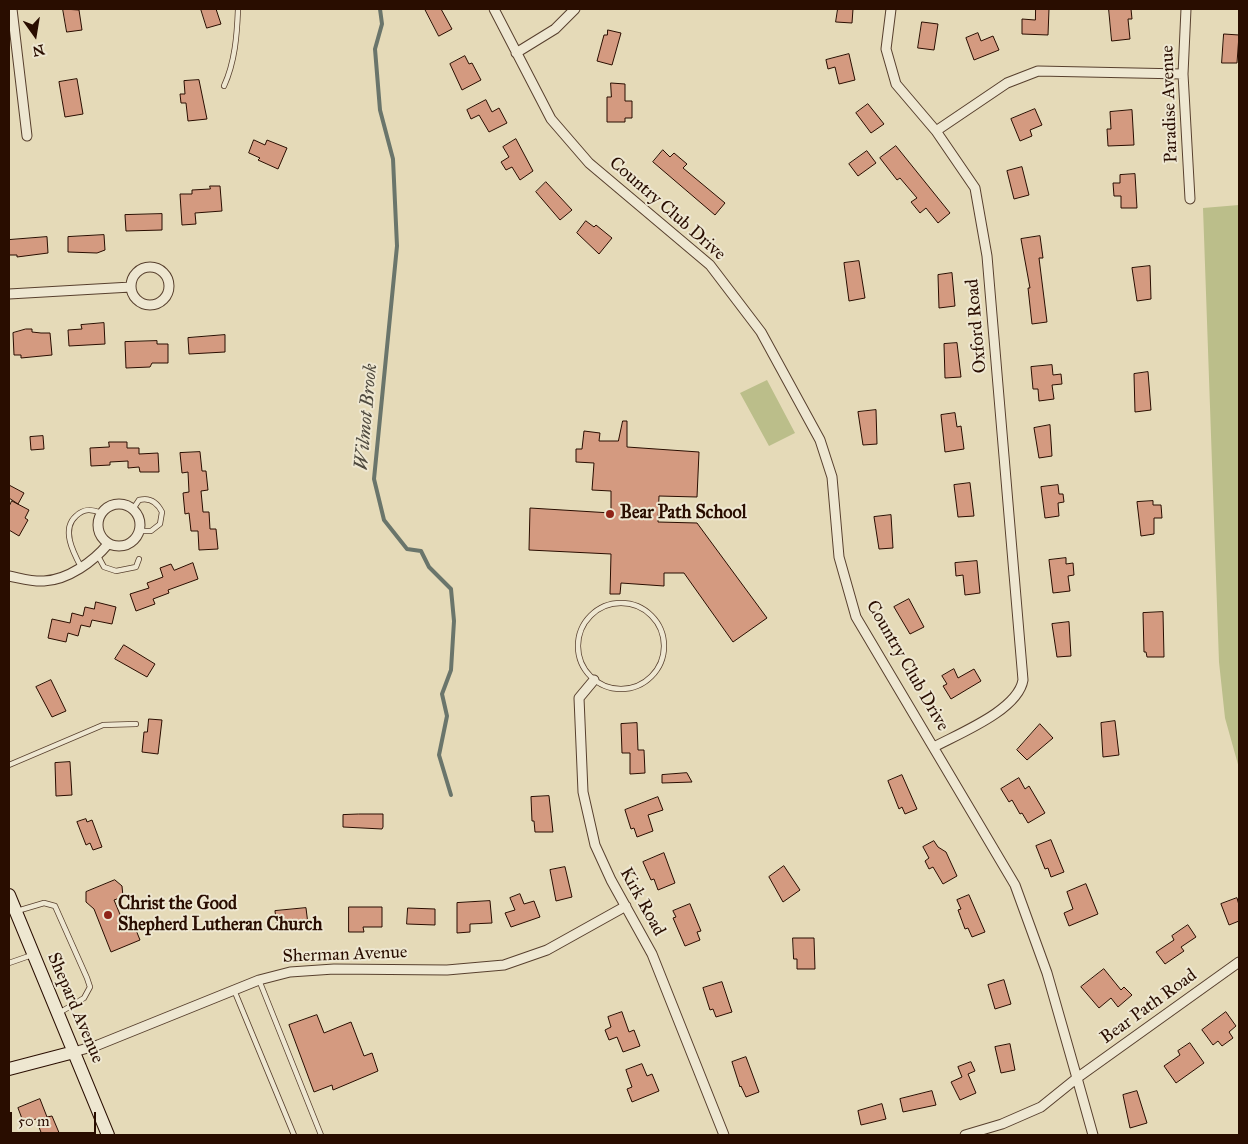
<!DOCTYPE html>
<style>
body{margin:0}
#map{position:relative;width:1248px;height:1144px;overflow:hidden;background:#e5dab8;font-family:"IM FELL Great Primer",serif}
canvas{display:block}
.frame{position:absolute;inset:0;border:10px solid #290d00;pointer-events:none}
.north{position:absolute;left:10px;top:10px;width:50px;height:50px;-webkit-text-stroke:4px #eee7d1;paint-order:stroke;rotate:167deg;font-size:14px;font-weight:700;line-height:20px;text-align:center;color:#290d00}
.north::after{content:'';display:block;margin:auto;width:18px;height:22px;background:#290d00;clip-path:polygon(50% 0,100% 100%,50% 72%,0 100%)}
.scale{position:absolute;left:10px;top:1112px;width:86px;height:22px;box-sizing:border-box;border:2px solid #290d00;border-top:0;padding-left:6px;font-size:15px;line-height:18px;white-space:nowrap;color:#290d00;-webkit-text-stroke:4px #eee7d1;paint-order:stroke}
</style>
<div id="map">
<canvas width="1248" height="1144"></canvas>
<div class="frame"></div>
<div class="north">N</div>
<div class="scale">50 m</div>
</div>
<script>
const context = document.querySelector('canvas').getContext('2d');
context.lineJoin = 'round';
function fillPath(path, color) {
  context.fillStyle = color;
  context.fill(path, 'evenodd');
}
function strokePath(path, color, width, dash) {
  context.strokeStyle = color;
  context.lineWidth = width;
  context.lineCap = dash ? 'butt' : 'round';
  context.setLineDash(dash || []);
  context.stroke(path);
}
function label(font, color, halo, rows, align = 'center') {
  context.font = font + ' "IM FELL Great Primer",serif';
  context.lineWidth = 4;
  context.setLineDash([]);
  context.textBaseline = 'middle';
  context.strokeStyle = halo;
  context.fillStyle = color;
  for (const [text, x, y, turn = 0] of rows) {
    context.save();
    context.translate(x, y);
    context.rotate((+turn || 0) * Math.PI / 180);
    context.textAlign = isNaN(turn) ? turn : align;
    if (halo) context.strokeText(text, 0, 0);
    context.fillText(text, 0, 0);
    context.restore();
  }
}
const green = new Path2D(`
 M1239 205V768L1225 718 1219 662 1203 208Z
 M767 380 795 433 769 446 740 393Z`);
const stream = new Path2D(`
 M380 9 382 24 375 49 380 110 393 159 397 246 374 479 384 520 407 549 421 551 429 567 451 589 454 621 451 670 442 694 447 716 439 755 451 795`);
const building = new Path2D(`
 M63 9 79 10 82 30 67 32Z
 M201 9H216L221 24 207 28Z
 M425 9H441L452 29 439 36Z
 M838 9H853L852 23 836 22Z
 M1036 9H1049L1048 35 1022 34V19L1035 20Z
 M1109 9H1131L1132 19H1128L1130 39 1112 41Z
 M922 22 938 24 934 50 918 48Z
 M608 30 621 33 612 65 597 61 604 35H607Z
 M978 33 981 41 993 36 999 50 974 60 966 38Z
 M1224 34 1239 35 1237 63H1222Z
 M849 54 855 80 839 84 835 67 828 69 826 60Z
 M465 56 469 64 472 63 481 80 462 90 450 64Z
 M77 79 83 114 65 117 59 82Z
 M199 80 207 119 188 121 186 103H181L180 94H185L184 81Z
 M611 83 625 84V101H632V118H625V122H607V97H611Z
 M486 100 492 112 499 108 507 123 489 132 479 115 471 119 467 110Z
 M868 104 884 124 871 133 856 113Z
 M1035 109 1042 125 1030 130 1032 136 1020 141 1011 119Z
 M1132 110 1134 145 1108 146 1107 129H1111L1110 112Z
 M516 139 533 171 520 180 512 167 506 170 501 162 509 157 503 147Z
 M254 140 265 145 267 140 287 148 278 169 258 160 260 158 249 153Z
 M896 146 950 213 938 223 926 208 920 213 911 202 917 198 900 178 897 180 880 158Z
 M663 150 670 157 674 153 687 164 683 168 725 203 715 215 653 162Z
 M867 151 876 163 858 176 849 164Z
 M1022 167 1029 195 1014 199 1007 171Z
 M1135 174 1137 208H1121V196H1114L1113 183H1120V175Z
 M546 182 572 210 560 220 536 192Z
 M210 186H220L222 211 195 213 196 224 182 225 180 194H192V190L210 189Z
 M162 214V230L126 231 125 215Z
 M586 221 594 227 596 225 612 238 599 254 577 233Z
 M104 235 105 250 97 253 68 252V237Z
 M1040 236 1043 258H1039L1047 322 1032 324 1028 288H1030L1021 239Z
 M47 237 48 253 17 257V255H9V240Z
 M859 261 865 298 849 301 844 263Z
 M1150 266 1151 299 1137 301 1132 268Z
 M952 273 955 306 939 308 938 275Z
 M104 323 105 344 69 346 68 330 82 329 81 325Z
 M26 329H32V332L41 333H50L52 355 21 358V355H14L13 333Z
 M225 335V352L189 354 188 338Z
 M157 341V344H168V363H152L150 367 126 368 125 342Z
 M957 343 961 377 945 378 944 344Z
 M1052 365 1053 375 1061 374 1062 384 1052 385 1054 399 1039 401 1038 389H1033L1031 367Z
 M1148 372 1151 410 1135 412 1134 374Z
 M876 410 877 444 863 445 858 412Z
 M955 413 957 427 961 426 964 449 945 452 941 415Z
 M623 421H627V447L699 452 697 497 659 496 658 522 697 523 767 618 733 642 684 573H664V586L621 583 620 594H610L611 554 529 550 530 508 611 513V491L592 490 594 463 576 462V449H582L584 431 600 433 599 441H618Z
 M1050 425 1052 456 1039 458 1034 428Z
 M43 436 44 449 31 450 30 437Z
 M109 442H127V448H139V454L158 453 159 472H140L139 467 128 468V461L110 462V465L91 466 90 448 109 447Z
 M200 452 202 471H206L208 490 201 491 203 512H209L210 529H216L218 549 199 550 198 531H191L189 513 185 514 183 493 189 492 188 472 182 473 180 453Z
 M970 483 974 516 958 517 954 485Z
 M9 485 24 493 18 504 9 498Z
 M1058 485 1059 494H1063L1064 502 1058 503 1059 516 1045 518 1041 487Z
 M12 501 29 510 25 518 28 520 19 536 9 530V507Z
 M1153 501V505H1161L1162 518H1154V534L1141 536 1137 502Z
 M891 515 893 548 879 549 874 517Z
 M1066 558V564L1073 563 1074 575 1068 576 1070 591 1053 593 1049 560Z
 M977 561 980 593 965 595 963 575 956 576 955 563Z
 M193 563 198 579 168 590 169 593 153 599 155 604 136 611 130 594 149 588 147 583 163 577 160 568 171 564 174 570Z
 M909 599 924 627 910 634 894 607Z
 M96 602 116 607 112 624 92 620 90 627 81 625 78 636 68 633 66 642 48 638 52 619 70 623 72 613 83 616 85 607 94 609Z
 M1163 612 1164 657H1147L1146 652H1144L1143 613Z
 M1069 622 1071 656 1057 657 1052 624Z
 M124 645 155 664 147 677 115 659Z
 M954 669 958 678 974 669 981 681 951 699 943 686 947 684 942 676Z
 M51 680 66 711 52 717 36 687Z
 M149 719 162 720 158 754 142 752 144 732H147Z
 M1115 721 1119 755 1103 757 1101 723Z
 M637 723 638 750H644L645 773 630 774V753H622L621 724Z
 M1040 724 1053 738 1027 760 1017 750Z
 M70 762 72 795 56 796 55 763Z
 M687 773 692 782 662 783V775Z
 M902 775 917 809 905 814 902 807 899 809 888 781Z
 M1019 778 1025 789 1029 786 1045 813 1028 823 1022 813 1020 814 1012 800 1009 802 1001 789Z
 M549 796 553 832H535L534 821H532L531 797Z
 M658 797 663 810 648 815 653 831 637 837 634 828 631 829 625 810Z
 M359 814H383V827L382 829 343 827V815Z
 M86 819 87 822 92 820 102 847 93 850 90 843 86 845 77 822Z
 M1051 840 1064 872 1051 877 1048 868 1045 869 1036 846Z
 M934 841 938 847 946 852 957 876 943 884 933 867 929 869 925 861 929 858 923 847Z
 M664 853 675 883 658 890 654 879 651 880 643 862Z
 M784 866 800 890 783 902 769 877Z
 M565 867 572 897 556 901 550 870Z
 M115 880 122 886 123 897 114 900 124 924 132 920 140 940 111 952 94 909 86 902V892Z
 M1086 884 1098 914 1069 926 1064 913 1073 909 1067 892Z
 M520 894 524 904 534 901 540 917 511 927 505 913 515 910 510 898Z
 M969 895 985 932 972 937 968 928 965 929 958 910 961 909 957 900Z
 M1237 898 1239 905V921L1229 925 1221 904Z
 M490 901 492 923 470 924V932L457 933V903Z
 M690 904 701 931 697 932 700 940 685 946 673 918 676 917 673 911Z
 M349 907H382V927H363L364 932H349Z
 M306 908 308 924 286 926V929H277L275 911Z
 M408 908 435 909V925L407 924Z
 M1188 925 1196 937 1181 947 1184 951 1165 964 1156 952 1174 940 1172 936Z
 M793 938H814L815 969H797V959H794Z
 M1104 969 1121 990 1124 987 1132 995 1118 1007 1111 998 1099 1008 1081 987Z
 M1004 980 1011 1004 995 1009 988 985Z
 M722 982 732 1012 716 1017 713 1009 710 1010 703 988Z
 M622 1012 629 1032 634 1030 640 1046 623 1052 617 1037 609 1040 605 1030 611 1027 608 1017Z
 M1226 1012 1236 1026 1229 1032 1233 1038 1222 1046 1218 1041 1213 1045 1202 1030Z
 M317 1015 324 1033 351 1022 364 1056 372 1053 378 1071 333 1090 332 1085 314 1092 289 1025Z
 M1190 1043 1204 1063 1176 1083 1164 1066 1180 1055 1178 1051Z
 M1010 1044 1015 1070 1001 1073 995 1047Z
 M746 1057 759 1092 746 1097 741 1086 740 1087 732 1062Z
 M971 1062 975 1071 968 1074 976 1093 960 1100 951 1082 962 1077 958 1067Z
 M642 1064 647 1076 652 1074 659 1091 632 1102 627 1089 632 1087 626 1070Z
 M932 1091 936 1105 903 1112 900 1099Z
 M1137 1091 1147 1123 1130 1128 1123 1095Z
 M40 1099 47 1117 52 1116 60 1135H42L36 1119 24 1124 18 1108Z
 M882 1104 886 1119 861 1125 858 1111Z`);
const lane = new Path2D(`
 M224 86C235 62 237 35 238 9
 M133 509 139 500C150 497 157 502 162 512L160 524 151 531H140
 M98 556 104 567 116 571 136 567 139 559
 M81 567C73 552 61 529 76 516 84 508 92 509 101 513
 M578 646a43 43 0 1 1 86 0a43 43 0 1 1-86 0Z
 M9 765 103 725 136 724
 M17 911 44 903 55 906 87 978 90 987 84 998 59 1013
 M9 963 32 955
 M259 980 321 1135
 M234 990 294 1135`);
const street = new Path2D(`
 M12 9 27 136
 M494 9 551 119 589 163 710 265 761 332 820 440 832 477 839 557 856 617 1015 885 1047 973 1077 1078 1041 1107 1002 1124 965 1135
 M891 9 886 49 896 84 936 131 975 188 987 256 1023 680C1018 710 960 733 934 747
 M1186 9 1183 74 1190 199
 M516 53 555 29 575 9
 M936 131 1007 83 1038 71 1183 74
 M131 286a19 19 0 1 1 38 0a19 19 0 1 1-38 0Z
 M9 294 131 287
 M98 525a21 21 0 1 1 42 0a21 21 0 1 1-42 0Z
 M9 576C20 578 33 582 44 581 68 580 94 561 108 544
 M594 680 579 698 583 792 595 845 611 880 652 954 724 1135
 M74 1052 98 1045 259 980 290 972 334 969 447 970 504 965 547 950 626 906
 M1093 1135 1077 1078 1239 962`);
const secondary = new Path2D(`
 M9 895 108 1135
 M9 1069 74 1052`);
const markers = [
 [610,514,5,"#8f2418"],
 [108,915,5,"#8f2418"]
];
const streetNames = [
 ["Paradise Avenue",1170,104,-92],
 ["Country Club Drive",667,209,41],
 ["Oxford Road",977,326,-95],
 ["Country Club Drive",907,666,60],
 ["Kirk Road",642,902,61],
 ["Sherman Avenue",345,955,-2],
 ["Bear Path Road",1149,1007,-36],
 ["Shepard Avenue",75,1008,67]
];
const poiNames = [
 ["Bear Path School",620,514],
 ["Christ the Good",118,905],
 ["Shepherd Lutheran Church",118,926]
];
const waterNames = [
 ["Wilmot Brook",367,417,-85]
];
fillPath(green, '#bbbe8a');
strokePath(stream, '#6a756b', 4);
fillPath(building, '#d49a80');
strokePath(building, '#290d00', 1);
strokePath(lane, '#58402e', 6);
strokePath(street, '#58402e', 11);
strokePath(secondary, '#290d00', 14);
strokePath(lane, '#eee7d1', 4.5);
strokePath(street, '#eee7d1', 9);
strokePath(secondary, '#eee7d1', 12);
for (const [x, y, r, color] of markers) {
  const dot = new Path2D();
  dot.arc(x, y, r, 0, 2 * Math.PI);
  context.fillStyle = color;
  context.fill(dot);
  strokePath(dot, '#eee7d1', 2);
}
label('18px', '#290d00', '#eee7d1', streetNames);
label('bold 18px', '#290d00', '#eee7d1', poiNames, 'left');
label('italic 19px', '#4f4a3f', '#eee7d1', waterNames);
</script>
